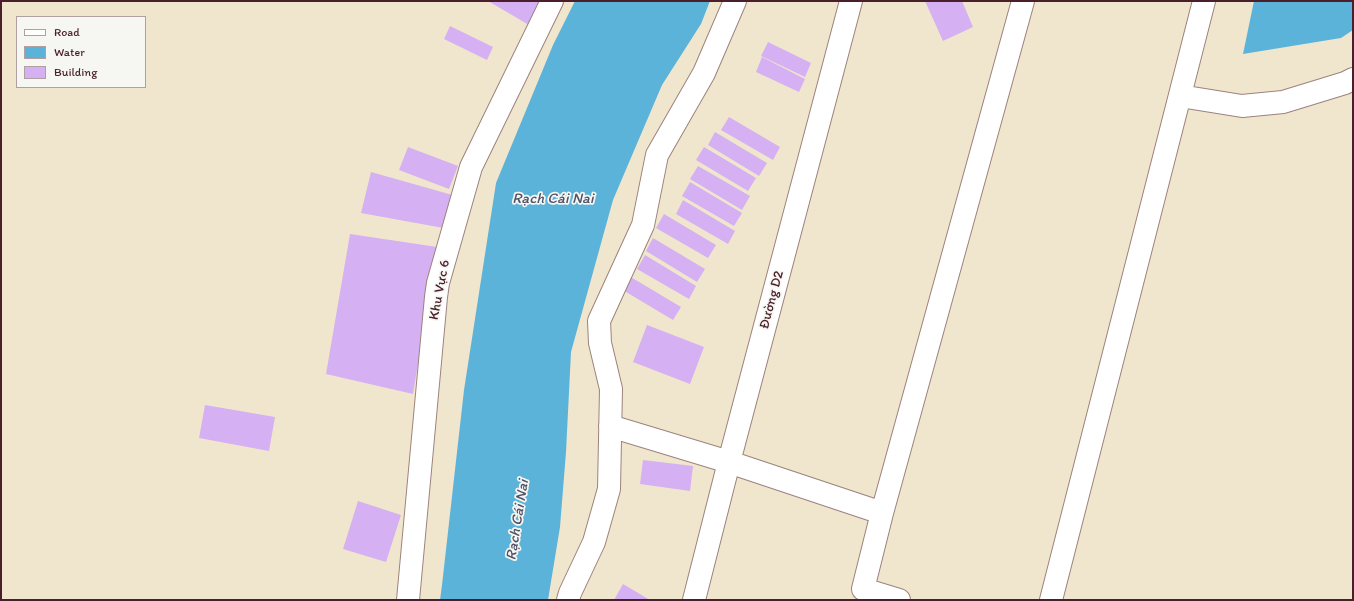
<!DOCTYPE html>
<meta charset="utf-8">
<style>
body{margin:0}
#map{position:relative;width:1354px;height:601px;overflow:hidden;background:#f0e6ce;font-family:Itim,sans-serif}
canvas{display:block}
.frame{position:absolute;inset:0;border:2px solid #4a1f2b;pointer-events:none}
.legend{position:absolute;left:16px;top:16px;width:130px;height:72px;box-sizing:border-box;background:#f6f6f2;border:1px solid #b1a0a2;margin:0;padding:5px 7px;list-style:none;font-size:12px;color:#4a1f2b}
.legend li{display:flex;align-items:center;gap:8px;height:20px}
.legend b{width:20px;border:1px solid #b1a0a2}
</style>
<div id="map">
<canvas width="1354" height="601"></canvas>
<div class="frame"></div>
<ul class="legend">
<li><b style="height:5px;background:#fff"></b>Road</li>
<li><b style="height:11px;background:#5cb3d9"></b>Water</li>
<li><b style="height:11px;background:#d5b0f2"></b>Building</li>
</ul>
</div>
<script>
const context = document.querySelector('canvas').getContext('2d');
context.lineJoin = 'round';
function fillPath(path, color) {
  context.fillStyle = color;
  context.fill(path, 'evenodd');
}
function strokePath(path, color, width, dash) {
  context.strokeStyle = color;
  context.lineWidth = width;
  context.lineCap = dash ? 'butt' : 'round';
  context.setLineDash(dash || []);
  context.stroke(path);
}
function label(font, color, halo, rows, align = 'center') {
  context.font = font + ' Itim,sans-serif';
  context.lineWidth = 3.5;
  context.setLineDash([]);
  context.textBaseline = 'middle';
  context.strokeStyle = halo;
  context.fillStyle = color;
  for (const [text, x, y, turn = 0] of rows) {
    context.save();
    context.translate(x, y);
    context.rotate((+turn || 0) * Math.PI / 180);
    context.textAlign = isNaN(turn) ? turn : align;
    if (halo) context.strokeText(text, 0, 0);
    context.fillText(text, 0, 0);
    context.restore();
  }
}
const water = new Path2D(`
 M575 1H710L701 24 662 85 613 200 571 352 566 452 560 527 548 600H440L442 585 464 390 496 183 553 45Z
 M1254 1H1353V30L1341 38 1243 54Z`);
const building = new Path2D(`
 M488 1H543L529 25Z
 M925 1H962L973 27 943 41Z
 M450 26 493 47 487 60 444 39Z
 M768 42 811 63 805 77 761 56Z
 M762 57 805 79 799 92 756 72Z
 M729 117 780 147 773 160 721 130Z
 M715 132 767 163 759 176 708 145Z
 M408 147 458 166 449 189 399 170Z
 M704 147 756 178 748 191 696 160Z
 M698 166 750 196 742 210 690 179Z
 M371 172 456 196 449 229 361 213Z
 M690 182 742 213 734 226 682 196Z
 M683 200 735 231 728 244 676 214Z
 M664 214 716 245 708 258 656 228Z
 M350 234 437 247 413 394 326 374Z
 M653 238 705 269 697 282 646 251Z
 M645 255 696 286 689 299 637 269Z
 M629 276 681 307 673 320 621 289Z
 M647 325 704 347 690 384 633 362Z
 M205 405 275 417 269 451 199 438Z
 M643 460 693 466 690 491 640 484Z
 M358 501 401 515 386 562 343 549Z
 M623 584 650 600H614Z`);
const minor = new Path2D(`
 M1180 96 1242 106 1283 102 1345 83 1353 79
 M610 426 729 462 882 513
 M408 600 436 297 438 283 471 167 552 1
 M568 600 570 593 594 542 609 489 611 389 600 343 599 321 643 225 657 155 704 73 735 1
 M694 600 729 462 851 1
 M899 600 863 589 882 513 1023 1
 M1051 600 1204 1`);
const streetNames = [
 ["Khu Vực 6",440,290,-79],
 ["Đường D2",772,300,-75]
];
const waterNames = [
 ["Rạch Cái Nai",553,199],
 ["Rạch Cái Nai",518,520,-81]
];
fillPath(water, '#5cb3d9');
fillPath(building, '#d5b0f2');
strokePath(minor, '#9d827c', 24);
strokePath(minor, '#fff', 22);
label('14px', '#4a1f2b', '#f6f6f2', streetNames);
label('italic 15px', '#505368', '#f6f6f2', waterNames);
</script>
